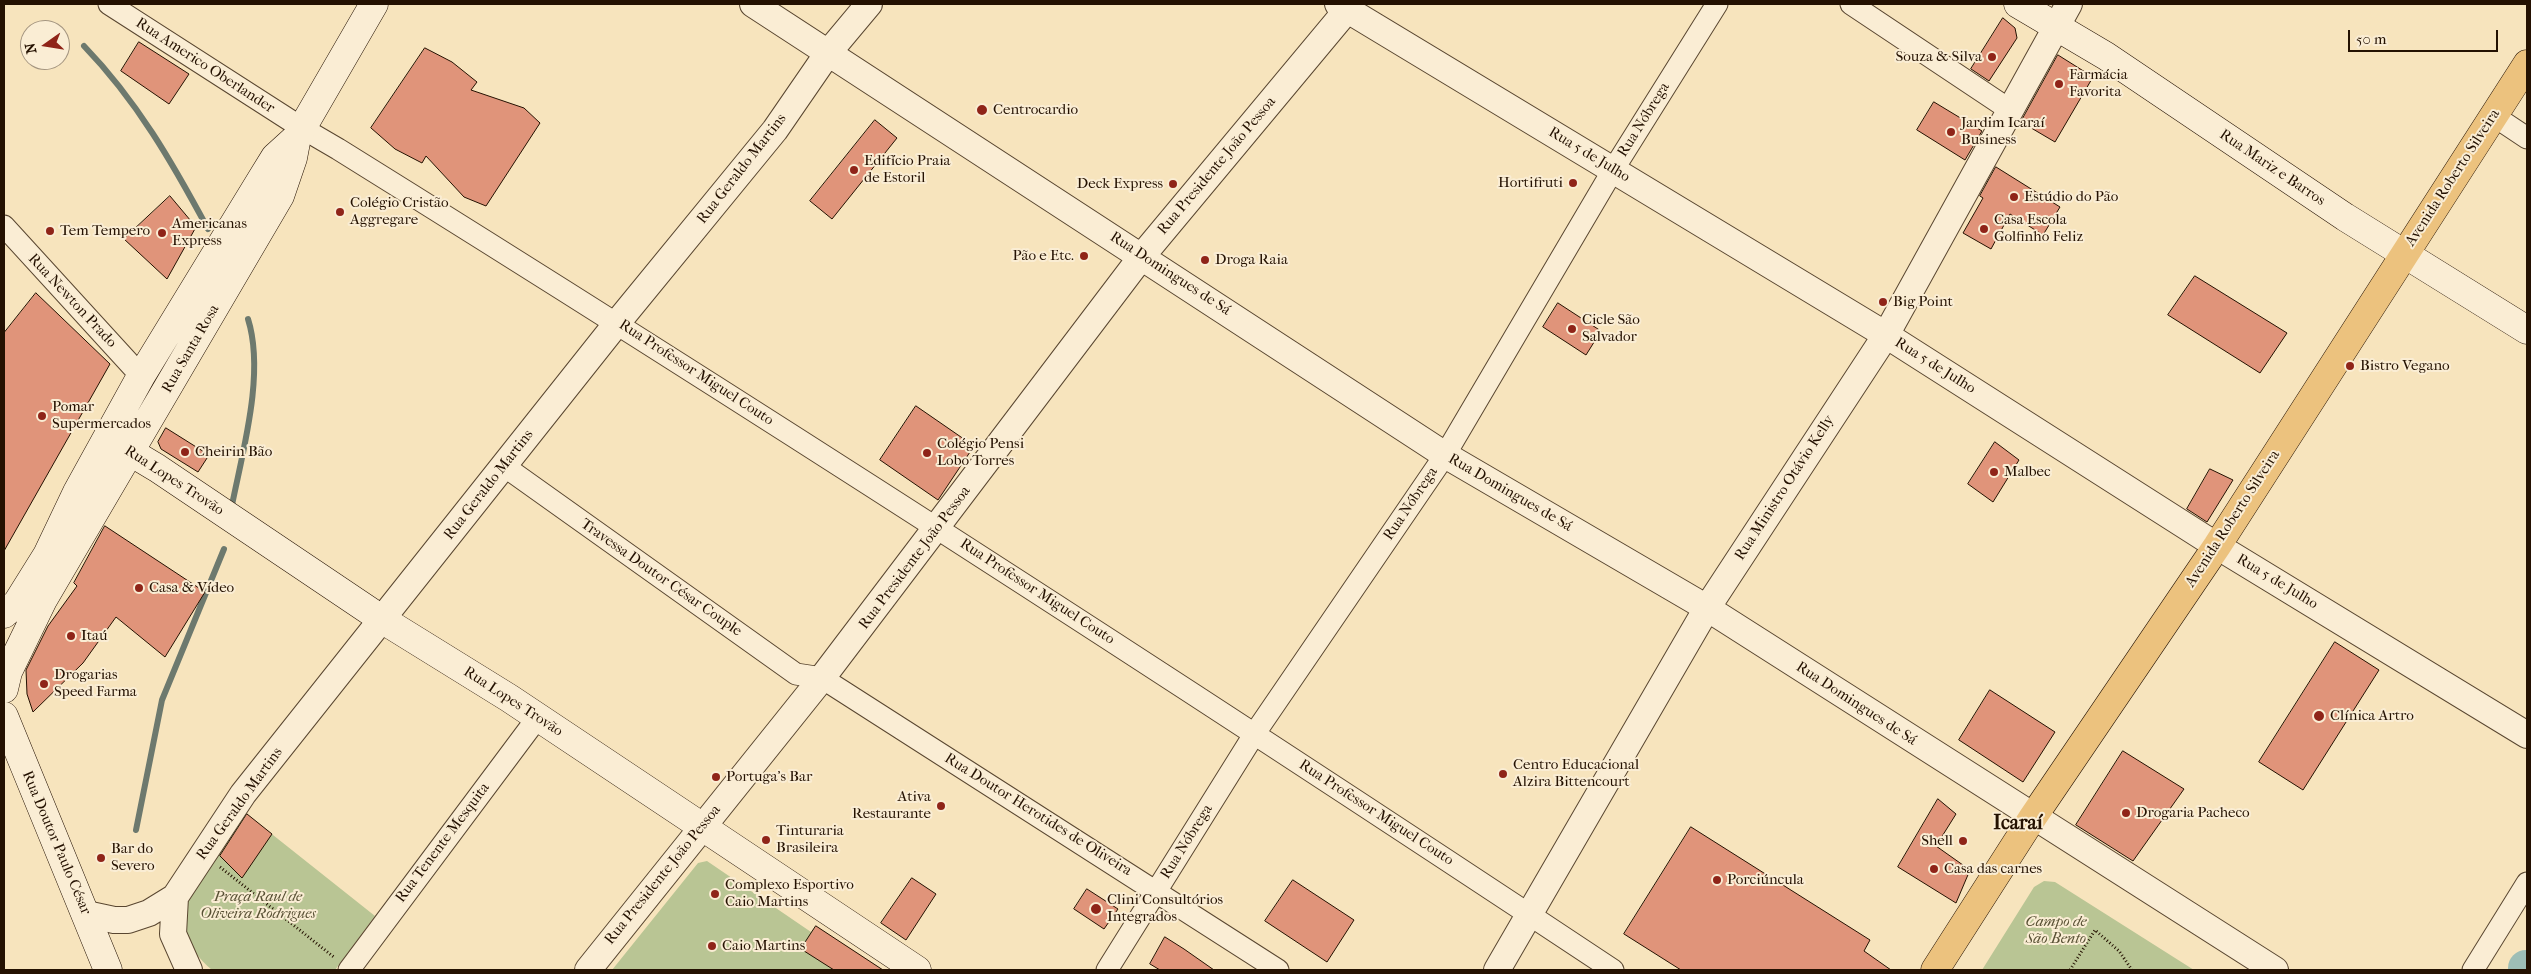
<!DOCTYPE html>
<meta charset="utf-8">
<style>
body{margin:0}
#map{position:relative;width:2531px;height:974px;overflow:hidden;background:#f7e4bd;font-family:"IM FELL French Canon",serif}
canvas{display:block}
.frame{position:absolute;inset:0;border:5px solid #241101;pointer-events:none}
.north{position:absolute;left:20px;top:20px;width:50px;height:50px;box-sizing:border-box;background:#faedd4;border:1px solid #a49580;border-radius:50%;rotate:257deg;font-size:14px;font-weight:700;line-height:20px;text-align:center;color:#241101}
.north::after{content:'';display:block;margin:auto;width:18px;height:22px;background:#8f2418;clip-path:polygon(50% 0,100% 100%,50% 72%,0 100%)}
.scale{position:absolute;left:2348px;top:30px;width:150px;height:22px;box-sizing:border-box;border:2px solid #241101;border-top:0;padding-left:6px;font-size:15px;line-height:18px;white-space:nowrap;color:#241101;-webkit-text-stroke:4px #faedd4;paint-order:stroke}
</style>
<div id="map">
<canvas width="2531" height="974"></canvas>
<div class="frame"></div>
<div class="north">N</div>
<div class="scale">50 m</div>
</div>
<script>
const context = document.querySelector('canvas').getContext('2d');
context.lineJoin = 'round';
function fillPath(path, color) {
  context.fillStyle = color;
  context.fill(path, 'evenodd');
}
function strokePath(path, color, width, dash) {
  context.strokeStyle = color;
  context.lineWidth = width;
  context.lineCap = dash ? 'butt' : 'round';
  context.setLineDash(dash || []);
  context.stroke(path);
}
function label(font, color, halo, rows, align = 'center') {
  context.font = font + ' "IM FELL French Canon",serif';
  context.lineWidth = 4;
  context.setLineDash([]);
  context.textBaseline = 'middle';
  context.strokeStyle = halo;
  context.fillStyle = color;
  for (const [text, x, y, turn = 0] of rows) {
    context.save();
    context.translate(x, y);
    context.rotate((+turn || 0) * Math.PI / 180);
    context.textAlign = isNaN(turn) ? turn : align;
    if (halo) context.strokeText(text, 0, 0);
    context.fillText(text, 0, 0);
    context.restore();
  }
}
const green = new Path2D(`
 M244 812 375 916 335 970H212C199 959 186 943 183 926 180 896 227 837 244 812Z
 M707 861 811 932 816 926 883 970H612L698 863Z
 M2044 881 2055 882 2194 970H1982L2034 887Z`);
const stream = new Path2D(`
 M84 46C137 101 172 162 208 229
 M232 505C243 450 265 373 248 319
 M136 830 162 700 224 549`);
const river = new Path2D(`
 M2526 968H2527`);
const building = new Path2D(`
 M2003 18 2015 28 2017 38 1989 81 1971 69Z
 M139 42 189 74 169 104 121 71Z
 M425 48 452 62 477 82 471 90 524 108 540 123 486 206 464 197 426 156 422 163 395 149 371 128Z
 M2058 55 2093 77 2055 142 2021 122Z
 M1934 102 1982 131 1965 160 1917 130Z
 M875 120 897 138 832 219 810 201Z
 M1996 167 2060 207 2043 235 2010 214 1991 249 1963 233 1983 198 1980 196Z
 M170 196 196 227 167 279 124 239Z
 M2195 276 2287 333 2260 373 2168 315Z
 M36 293 110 364 4 551V333Z
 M1558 303 1601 331 1586 355 1543 327Z
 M916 406 974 446 938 500 880 460Z
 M166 428 209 455 198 472 161 449 158 442Z
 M1995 442 2019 460 1993 502 1968 484Z
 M2210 469 2233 480 2207 522 2187 509Z
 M105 526 205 592 165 657 116 617 83 663 33 712 27 694 26 670 48 626 77 586 74 583Z
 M2335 642 2379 670 2303 790 2259 762Z
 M1990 690 2055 732 2023 782 1959 740Z
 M2123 751 2184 789 2133 861 2076 825Z
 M1938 799 1956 814 1936 846 1970 870 1956 903 1898 867Z
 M247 814 272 834 242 878 220 856Z
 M1691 827 1870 940 1864 951 1891 970H1681L1624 934Z
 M912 878 936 894 906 940 881 923Z
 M1293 880 1354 920 1327 962 1265 921Z
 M1087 889 1118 909 1104 929 1074 909Z
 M816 926 883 970H834L801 949Z
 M1165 937 1184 949 1214 970H1160L1150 964Z`);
const path = new Path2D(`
 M220 867 335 958
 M2070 970 2095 930 2119 951 2132 970`);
const minor = new Path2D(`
 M109 4 302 128 338 149C767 416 1192 691 1613 970
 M1851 4 2010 110
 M2494 116 2527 138
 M4 226 141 376
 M504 466 796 674 822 678 1278 970
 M349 970 538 717
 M1107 970 1255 733 1445 455 1613 170 1717 4
 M2473 970 2527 883`);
const tertiary = new Path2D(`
 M753 4 1445 455 1707 608 2275 970
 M1338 4 1886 335 2217 546 2527 735
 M175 897 173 934 189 970
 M86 914 114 920H128L149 913 175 897 243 794 617 323 775 130 828 53 869 4
 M588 970 822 678 1142 256 1352 4
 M1497 970 1707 608 1886 335 2069 4`);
const secondary = new Path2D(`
 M2018 4 2106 56 2345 217 2527 330
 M107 438 157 468 383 620 509 698 917 970
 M4 614 17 603 47 555 77 492 141 376 262 178 275 157 297 137
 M4 689 8 672 43 600 280 196 293 158 297 137 374 4
 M4 716 108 970`);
const primary = new Path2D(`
 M1935 970 2033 817 2217 546 2527 64`);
const markers = [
 [1992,57,5,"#8f2418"],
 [2059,84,5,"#8f2418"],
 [982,110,6,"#8f2418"],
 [1951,132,5,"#8f2418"],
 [854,170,5,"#8f2418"],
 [1573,183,5,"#8f2418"],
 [1173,184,5,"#8f2418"],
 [2014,197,5,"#8f2418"],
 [340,212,5,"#8f2418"],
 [1984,229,5,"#8f2418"],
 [50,231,5,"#8f2418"],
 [162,233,5,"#8f2418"],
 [1084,256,5,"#8f2418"],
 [1205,260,5,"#8f2418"],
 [1883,302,5,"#8f2418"],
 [1572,329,5,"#8f2418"],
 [2350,366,5,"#8f2418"],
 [42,416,5,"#8f2418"],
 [185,452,5,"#8f2418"],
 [927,453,5,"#8f2418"],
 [1994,472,5,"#8f2418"],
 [139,588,5,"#8f2418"],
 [71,636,5,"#8f2418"],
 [44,684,5,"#8f2418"],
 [2319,716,6,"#8f2418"],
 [1503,774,5,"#8f2418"],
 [716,777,5,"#8f2418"],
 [941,806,5,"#8f2418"],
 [2126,813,5,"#8f2418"],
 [766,840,5,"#8f2418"],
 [1963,841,5,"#8f2418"],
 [101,858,5,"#8f2418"],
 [1934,869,5,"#8f2418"],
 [1717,880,5,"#8f2418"],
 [715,894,5,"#8f2418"],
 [1096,909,6,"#8f2418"],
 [712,946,5,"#8f2418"]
];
const poiNames = [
 ["Souza & Silva",1982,57,"right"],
 ["Farmácia",2069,75],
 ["Favorita",2069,92],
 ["Centrocardio",993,110],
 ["Jardim Icaraí",1961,123],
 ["Business",1961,140],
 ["Edifício Praia",864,161],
 ["de Estoril",864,178],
 ["Hortifruti",1563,183,"right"],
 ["Deck Express",1163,184,"right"],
 ["Estúdio do Pão",2024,197],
 ["Colégio Cristão",350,203],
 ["Aggregare",350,220],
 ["Casa Escola",1994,220],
 ["Golfinho Feliz",1994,237],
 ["Americanas",172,224],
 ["Express",172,241],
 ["Tem Tempero",60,231],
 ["Pão e Etc.",1074,256,"right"],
 ["Droga Raia",1215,260],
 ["Big Point",1893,302],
 ["Cicle São",1582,320],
 ["Salvador",1582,337],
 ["Bistro Vegano",2360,366],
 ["Pomar",52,407],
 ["Supermercados",52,424],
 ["Colégio Pensi",937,444],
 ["Lobo Torres",937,461],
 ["Cheirin Bão",195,452],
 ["Malbec",2004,472],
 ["Casa & Vídeo",149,588],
 ["Itaú",81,636],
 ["Drogarias",54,675],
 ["Speed Farma",54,692],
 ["Clínica Artro",2330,716],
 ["Centro Educacional",1513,765],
 ["Alzira Bittencourt",1513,782],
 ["Portuga's Bar",726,777],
 ["Ativa",931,797,"right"],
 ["Restaurante",931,814,"right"],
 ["Drogaria Pacheco",2136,813],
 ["Tinturaria",776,831],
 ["Brasileira",776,848],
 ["Shell",1953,841,"right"],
 ["Bar do",111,849],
 ["Severo",111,866],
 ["Casa das carnes",1944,869],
 ["Porciúncula",1727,880],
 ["Complexo Esportivo",725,885],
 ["Caio Martins",725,902],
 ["Clini Consultórios",1107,900],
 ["Integrados",1107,917],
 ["Caio Martins",722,946]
];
const streetNames = [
 ["Rua Americo Oberlander",205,66,33],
 ["Rua Nóbrega",1644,120,-58],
 ["Rua 5 de Julho",1589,155,31],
 ["Rua Presidente João Pessoa",1217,166,-50],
 ["Rua Mariz e Barros",2272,168,34],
 ["Rua Geraldo Martins",742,169,-52],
 ["Avenida Roberto Silveira",2453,178,-57],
 ["Rua Domingues de Sá",1170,274,33],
 ["Rua Newton Prado",72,301,47],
 ["Rua Santa Rosa",191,349,-60],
 ["Rua 5 de Julho",1935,366,32],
 ["Rua Professor Miguel Couto",696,373,33],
 ["Rua Lopes Trovão",174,481,33],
 ["Rua Geraldo Martins",489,485,-52],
 ["Rua Ministro Otávio Kelly",1785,488,-57],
 ["Rua Domingues de Sá",1510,493,30],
 ["Rua Nóbrega",1411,504,-56],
 ["Avenida Roberto Silveira",2233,519,-57],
 ["Rua Presidente João Pessoa",915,558,-53],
 ["Travessa Doutor César Couple",661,578,35],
 ["Rua 5 de Julho",2277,582,31],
 ["Rua Professor Miguel Couto",1037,592,33],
 ["Rua Lopes Trovão",513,702,33],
 ["Rua Domingues de Sá",1856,704,33],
 ["Rua Geraldo Martins",240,804,-54],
 ["Rua Professor Miguel Couto",1376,813,33],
 ["Rua Doutor Herotides de Oliveira",1038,815,32],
 ["Rua Nóbrega",1187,842,-58],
 ["Rua Doutor Paulo César",56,843,67],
 ["Rua Tenente Mesquita",443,843,-53],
 ["Rua Presidente João Pessoa",663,875,-51]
];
const parkNames = [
 ["Praça Raul de",258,897],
 ["Oliveira Rodrigues",258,914],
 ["Campo de",2056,922],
 ["São Bento",2056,939]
];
const districtNames = [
 ["Icaraí",2018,824]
];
fillPath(green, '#b9c594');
strokePath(stream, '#6d796e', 6);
strokePath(river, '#9ebeb6', 36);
fillPath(building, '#e0947a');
strokePath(building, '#241101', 1);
strokePath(minor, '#594630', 23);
strokePath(tertiary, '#594630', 28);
strokePath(secondary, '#241101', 29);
strokePath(primary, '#241101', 29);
strokePath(path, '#241101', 3, [1, 2.5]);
strokePath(minor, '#faedd4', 21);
strokePath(tertiary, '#faedd4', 26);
strokePath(secondary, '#faedd4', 28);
strokePath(primary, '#ecc27e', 28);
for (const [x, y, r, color] of markers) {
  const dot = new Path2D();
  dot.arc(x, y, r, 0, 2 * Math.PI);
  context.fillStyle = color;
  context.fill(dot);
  strokePath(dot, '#faedd4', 2);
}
label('15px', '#241101', '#faedd4', poiNames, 'left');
label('15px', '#241101', '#faedd4', streetNames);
label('italic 15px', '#585034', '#faedd4', parkNames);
label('bold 20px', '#241101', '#faedd4', districtNames);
</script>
